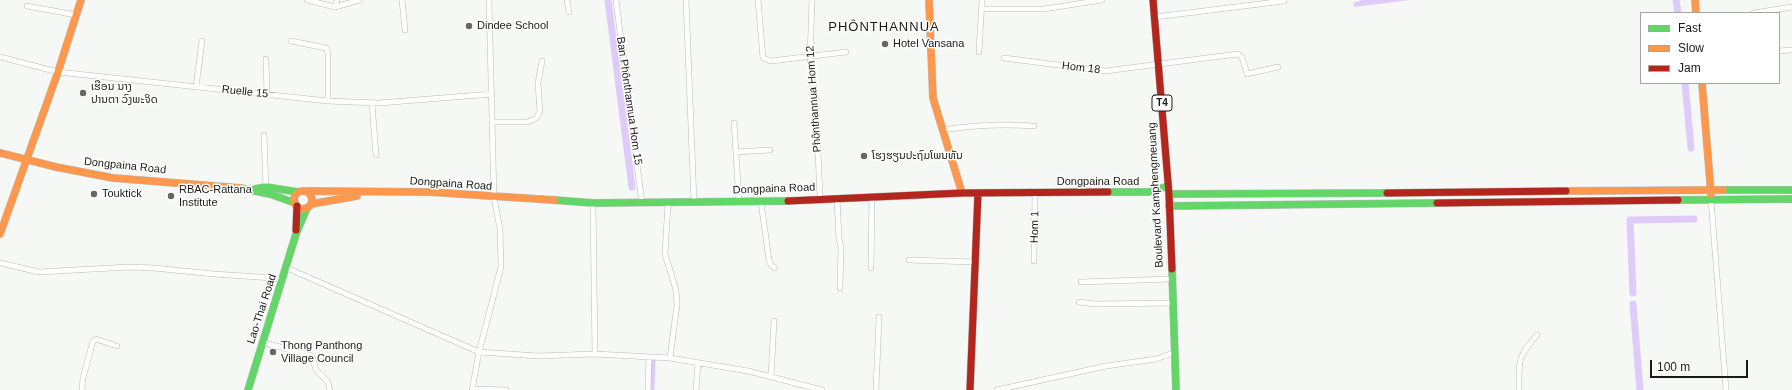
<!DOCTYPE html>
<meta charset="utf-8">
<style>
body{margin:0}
#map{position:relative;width:1792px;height:390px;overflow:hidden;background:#f5f8f4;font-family:Helvetica,sans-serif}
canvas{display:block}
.legend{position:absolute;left:1640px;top:12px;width:140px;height:72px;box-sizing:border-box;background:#fff;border:1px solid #a3a4a3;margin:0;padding:5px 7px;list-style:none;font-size:12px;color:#181b18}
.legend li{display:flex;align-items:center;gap:8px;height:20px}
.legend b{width:20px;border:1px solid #a3a4a3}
.scale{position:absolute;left:1650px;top:360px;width:98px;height:18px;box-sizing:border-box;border:2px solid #181b18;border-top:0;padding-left:5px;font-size:12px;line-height:14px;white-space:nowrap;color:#181b18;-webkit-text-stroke:3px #fff;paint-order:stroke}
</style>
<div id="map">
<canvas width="1792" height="390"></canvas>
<ul class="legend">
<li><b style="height:5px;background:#63d668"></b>Fast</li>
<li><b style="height:5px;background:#ff974d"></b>Slow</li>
<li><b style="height:5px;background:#b3261e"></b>Jam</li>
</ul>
<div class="scale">100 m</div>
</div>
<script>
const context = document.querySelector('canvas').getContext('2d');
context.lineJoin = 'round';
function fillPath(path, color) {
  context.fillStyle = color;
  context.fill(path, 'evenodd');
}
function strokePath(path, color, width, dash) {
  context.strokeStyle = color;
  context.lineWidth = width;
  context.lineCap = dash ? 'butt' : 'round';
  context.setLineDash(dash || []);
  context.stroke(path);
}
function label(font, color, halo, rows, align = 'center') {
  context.font = font + ' Helvetica,"Noto Sans Lao",sans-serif';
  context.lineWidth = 3;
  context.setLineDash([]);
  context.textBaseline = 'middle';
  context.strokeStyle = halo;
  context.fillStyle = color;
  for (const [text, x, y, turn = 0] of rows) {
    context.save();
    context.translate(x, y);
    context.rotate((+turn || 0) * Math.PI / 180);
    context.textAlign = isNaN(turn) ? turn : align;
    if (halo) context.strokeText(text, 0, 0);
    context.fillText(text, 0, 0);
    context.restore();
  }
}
const water = new Path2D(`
 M1362 0H1410L1354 7 1353 3Z`);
const canal = new Path2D(`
 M608 0 632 187
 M1676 0 1678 13
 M1685 83 1691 148
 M1633 293 1630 220 1694 219
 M1633 304 1640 390
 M651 390 652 361`);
const street = new Path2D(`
 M307 0 335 7 360 0
 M402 0 405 30
 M567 0 569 12
 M616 0 642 203
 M686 0 694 202
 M758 0 763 58 771 61 846 52
 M812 0 810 58 816 101 820 199
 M27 6 76 15
 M335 7 337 0
 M982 9H1044L1102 0
 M1754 13 1792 7
 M1155 17 1284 1
 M291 41 326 48 328 53V101
 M1779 51 1792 50
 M979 52 982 0
 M0 57 58 72 328 101 379 103 492 94
 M1004 58 1105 71 1238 54 1242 57 1247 74 1278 67
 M266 59 267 95
 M196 87 202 41
 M372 103 376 155
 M492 122H528L536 118 540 112 538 83 542 61
 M734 123 739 201
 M943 130C974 125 1003 124 1034 126
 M264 135 266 187
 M736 152 770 150
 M837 198 839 239 841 247 840 288
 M1711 200 1726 390
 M761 202 769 260 771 265 775 268
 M593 203 595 354
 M668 203 665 254 676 290 677 305 670 358
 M909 260 975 262
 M1034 261 1035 193
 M0 263 39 272 129 267 154 268 214 274 273 278 283 280
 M287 268 479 352 538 356 595 354 670 358 748 371 822 390
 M871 268 872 196
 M1081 282 1171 279
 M1079 302 1096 304 1174 303
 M262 342 312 356 316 370 328 382 330 390
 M771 376 774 321
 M472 389 506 390
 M82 390 83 378 93 341 96 339 117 346
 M472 390 479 352 501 267 500 229 494 198 489 0
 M648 390 649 358
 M696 390 698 363
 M876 390 879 317
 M997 390 1106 366 1156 359 1176 352
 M1519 390C1519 360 1517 358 1537 335`);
const fast = new Path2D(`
 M240 188 270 194 295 203
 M255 189 266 187 298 192
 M1723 190H1792
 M1108 192H1149L1168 186
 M1169 194 1387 193
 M554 200 593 203 788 201
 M1678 200 1792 199
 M1169 206 1437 203
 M1172 269 1176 390
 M248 390 296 234 307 208`);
const slow = new Path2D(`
 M929 0 933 98 962 193
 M1695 0 1696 13
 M1702 83 1711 194
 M0 153 56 167 113 178 240 188
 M307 191 429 192 554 200
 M1566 191 1723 190
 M294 200a9 9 0 1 1 18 0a9 9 0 1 1-18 0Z
 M311 204 357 196
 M0 234 58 72 81 0`);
const jam = new Path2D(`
 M1153 0 1169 194 1172 269
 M1387 193 1566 191
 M788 201 962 193 1108 192
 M1437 203 1678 200
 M296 230 297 206
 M970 390 978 193`);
const markers = [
 [469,26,4,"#656865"],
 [885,44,4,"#656865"],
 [83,93,4,"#656865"],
 [864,156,4,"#656865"],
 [94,194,4,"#656865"],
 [171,196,4,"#656865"],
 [273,352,4,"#656865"]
];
const shields = [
 [1162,103,20]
];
const shieldNames = [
 ["T4",1162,103]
];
const poiNames = [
 ["Dindee School",477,26],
 ["Hotel Vansana",893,44],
 ["ເຮືອນ ນາງ",91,87],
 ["ປານຕາ ວົງພະຈິດ",91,100],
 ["ໂຮງຮຽນປະຖົມໂພນທັນ",872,156],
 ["RBAC-Rattana",179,190],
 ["Institute",179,203],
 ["Touktick",102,194],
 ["Thong Panthong",281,346],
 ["Village Council",281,359]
];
const streetNames = [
 ["Hom 18",1081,68,7],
 ["Ruelle 15",245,92,6],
 ["Phônthannua Hom 12",814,99,-94],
 ["Ban Phônthannua Hom 15",629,101,82],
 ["Dongpaina Road",125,166,6],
 ["Dongpaina Road",1098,182],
 ["Dongpaina Road",451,184,4],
 ["Dongpaina Road",774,189,-2],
 ["Boulevard Kamphengmeuang",1156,195,-93],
 ["Hom 1",1035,227,-89],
 ["Lao-Thai Road",262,309,-72]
];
const quarterNames = [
 ["PHÔNTHANNUA",884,27]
];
fillPath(water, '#decbfa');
strokePath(canal, '#decbfa', 7);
strokePath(street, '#b9bcb8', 6);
strokePath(fast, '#b9bcb8', 8);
strokePath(slow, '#b9bcb8', 8);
strokePath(jam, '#b9bcb8', 8);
strokePath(street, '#fefefd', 5);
strokePath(fast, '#63d668', 7);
strokePath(slow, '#ff974d', 7);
strokePath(jam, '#b3261e', 7);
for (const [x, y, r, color] of markers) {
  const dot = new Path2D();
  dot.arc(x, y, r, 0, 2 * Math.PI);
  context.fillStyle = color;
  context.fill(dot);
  strokePath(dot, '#fff', 1.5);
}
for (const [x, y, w] of shields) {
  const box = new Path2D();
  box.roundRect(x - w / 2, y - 8, w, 16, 3);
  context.fillStyle = '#fff';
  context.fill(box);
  strokePath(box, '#181b18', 1);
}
label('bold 10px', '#181b18', null, shieldNames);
label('11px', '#181b18', '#fff', poiNames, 'left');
label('11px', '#181b18', '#fff', streetNames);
context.letterSpacing = '1px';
label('13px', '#181b18', '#fff', quarterNames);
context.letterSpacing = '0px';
</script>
